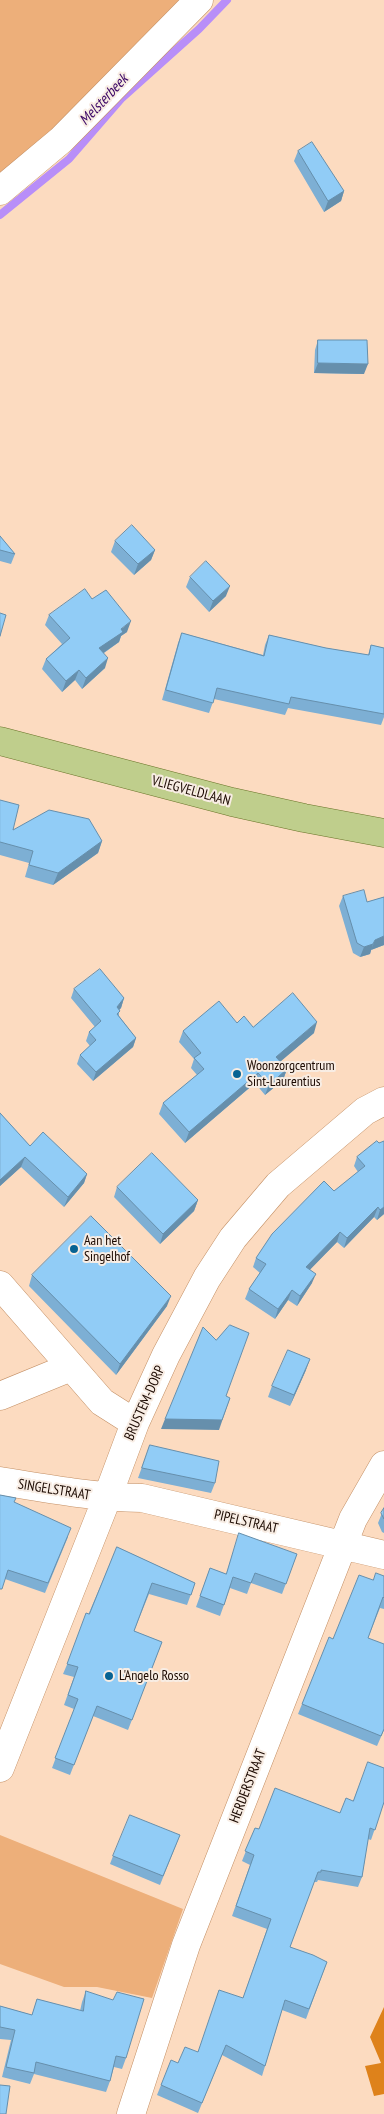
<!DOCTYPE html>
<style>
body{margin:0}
canvas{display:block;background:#fcdbc0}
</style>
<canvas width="384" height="2114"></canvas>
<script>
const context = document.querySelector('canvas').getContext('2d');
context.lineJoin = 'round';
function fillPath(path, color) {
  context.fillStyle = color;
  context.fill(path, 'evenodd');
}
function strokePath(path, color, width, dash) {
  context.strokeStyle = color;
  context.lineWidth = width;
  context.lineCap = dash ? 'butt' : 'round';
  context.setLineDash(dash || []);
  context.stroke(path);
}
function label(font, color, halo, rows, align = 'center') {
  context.font = font + ' "PT Sans Narrow",sans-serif';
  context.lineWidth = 4;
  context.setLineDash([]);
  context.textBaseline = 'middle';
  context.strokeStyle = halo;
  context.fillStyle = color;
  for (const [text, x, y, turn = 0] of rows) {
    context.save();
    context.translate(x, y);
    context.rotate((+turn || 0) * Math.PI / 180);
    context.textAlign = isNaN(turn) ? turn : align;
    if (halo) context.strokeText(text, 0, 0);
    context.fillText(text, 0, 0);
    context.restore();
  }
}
const green = new Path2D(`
 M0 0H186L0 185Z
 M0 1835 183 1909 152 1998 97 1987H64L0 1964Z`);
const forest = new Path2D(`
 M384 2007V2094L374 2096 365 2066 381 2063 370 2037Z`);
const stream = new Path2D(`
 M0 215 69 159 122 98 199 29 227 0`);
const minor = new Path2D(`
 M0 191 61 140 199 0
 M0 1285 102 1402 135 1423
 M0 1396 71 1367
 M0 1481C48 1489 94 1497 142 1498L384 1555
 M0 1768 107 1498 135 1423 166 1355 207 1278 233 1238 278 1185 365 1111 384 1101
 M131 2114 186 1945 353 1519 384 1465`);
const major = new Path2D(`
 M0 741 232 802 304 818 384 833`);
const wall = new Path2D(`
 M298 151 344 191 341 201 324 212 294 161Z
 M318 340 364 374 314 373 315 350Z
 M0 536 15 554 11 564 0 561Z
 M115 541 155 550 151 560 134 575 111 552Z
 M190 577 226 596 209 612 186 587Z
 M92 599 127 632 121 636 119 642 104 653 105 668 82 689 75 680 62 692 42 669 46 659 62 644 45 625 49 615Z
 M182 633 263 655 265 645 269 635 326 648 368 655 371 645 384 648V717L381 725 288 708 285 715 214 699 209 713 162 700 178 643Z
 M0 800 13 830 102 841 98 853 53 885 25 877 29 863 0 855Z
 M343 896 367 902 384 897V945L371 950 370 954 360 957 353 953 339 906Z
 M74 989 124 998 121 1008 119 1010V1016L136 1038 133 1047 93 1081 77 1064 80 1055 90 1046 86 1041 89 1032 95 1027 71 998Z
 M237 1023 253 1027 314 1033 280 1061 287 1069 283 1080 265 1095 255 1083 185 1143 159 1114 163 1103 197 1075 191 1068 194 1059 179 1042 183 1031Z
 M0 1113 30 1146 87 1174 84 1183 64 1207 21 1167 0 1186Z
 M377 1141 384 1214 377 1220 374 1217 344 1248 337 1242 310 1269 312 1283 297 1306 288 1300 275 1319 245 1299 249 1289 260 1273 253 1267 256 1258 334 1191 358 1172 354 1166 357 1157Z
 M117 1187 198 1200 194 1211 160 1244 114 1197Z
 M32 1275 167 1306 116 1375 29 1286Z
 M306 1370 290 1406 268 1397 272 1386Z
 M150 1445 215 1483 211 1493 138 1478Z
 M14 1502 68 1537 45 1593 5 1579Z
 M384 1508V1533L382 1532 378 1523Z
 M117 1547 195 1583 187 1605 149 1594 134 1631 162 1642 128 1730 93 1716 70 1775 52 1768 74 1709 64 1705 74 1677 63 1674Z
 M297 1554 282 1594 251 1583 247 1594 230 1588 220 1616 196 1607 210 1568 226 1574Z
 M384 1576V1609L380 1608 368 1638 384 1730 377 1746 298 1714 302 1704 333 1639 373 1580Z
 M353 1801 384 1802 371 1840 368 1839 362 1877 358 1887 318 1880 317 1882H314L290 1947 327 1962 306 2019 282 2010 262 2076 222 2055 198 2113 157 2095 161 2085 178 2063 198 2052 243 1998 267 1929 232 1916 250 1865 242 1861 255 1828 259 1829 340 1813Z
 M180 1835 160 1885 110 1864 113 1856Z
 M86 1991 126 2058 122 2069 114 2067 110 2081 106 2092 34 2074 30 2084 2 2077 11 2040 0 2039V2006L32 2015 37 1999 80 2011 82 2002Z`);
const shadedWall = new Path2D(`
 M344 191 341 201 324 212 328 201Z
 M318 363 368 364 364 374 314 373Z
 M155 550 151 560 134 575 138 564Z
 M230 586 226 596 209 612 213 601Z
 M131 621 127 632 121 636 119 642 96 658 99 648Z
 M108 658 105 668 82 689 86 678Z
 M79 670 75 680 62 692 66 681Z
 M102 841 98 853 53 885 58 873Z
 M384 936V945L371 950 375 940Z
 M373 944 370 954 360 957 364 947Z
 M124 998 121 1008 113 1016 117 1007Z
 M317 1022 314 1033 273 1068 276 1057Z
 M136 1038 133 1047 93 1081 96 1072Z
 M287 1069 283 1080 265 1095 269 1085Z
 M258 1073 255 1083 185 1143 189 1132Z
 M25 1157 21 1167 0 1186V1180Z
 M87 1174 84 1183 64 1207 68 1197Z
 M198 1200 194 1211 160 1244 163 1234Z
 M378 1207 374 1217 344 1248 347 1238Z
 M384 1207V1214L377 1220 380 1210Z
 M340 1232 337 1242 303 1277 306 1267Z
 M316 1274 312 1283 297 1306 300 1296Z
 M292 1290 288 1300 275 1319 278 1309Z
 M171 1296 167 1306 116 1375 120 1364Z
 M310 1359 306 1370 290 1406 294 1395Z
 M230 1398 219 1430 161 1429 165 1419Z`);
const building = new Path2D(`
 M312 142 344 191 328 201 298 151Z
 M318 340H367L368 364 318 363Z
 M132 525 155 550 138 564 115 541Z
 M0 536 15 554 0 550Z
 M206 561 230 586 213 601 190 577Z
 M85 589 92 599 106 590 131 621 121 629 123 632 99 648 108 658 86 678 79 670 66 681 46 659 70 638 49 615Z
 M0 613 6 615 0 636Z
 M182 633 264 656 269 635 326 648 369 655 371 645 384 648V714L291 697 289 704 217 688 213 703 166 690Z
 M0 800 19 805 13 830 49 810 89 819 102 841 58 873 29 865 33 851 0 842Z
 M364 890 367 902 384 897V936L375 940 373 944 364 947 357 943 343 896Z
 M100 969 124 998 117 1007 120 1011 117 1014 136 1038 96 1072 80 1055 96 1040 89 1032 101 1021 74 989Z
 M293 993 317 1022 276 1057 287 1069 269 1085 258 1073 189 1132 163 1103 204 1069 194 1058 201 1053 183 1031 219 1001 237 1023 244 1016 253 1027Z
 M0 1113 30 1146 43 1132 87 1174 68 1197 25 1157 0 1180Z
 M377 1141 379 1143 384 1141V1207L380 1210 378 1207 347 1238 340 1232 306 1267 316 1274 300 1296 292 1290 278 1309 249 1289 266 1264 256 1258 272 1234 324 1181 334 1191 365 1166 357 1157Z
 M152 1153 198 1200 163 1234 117 1187Z
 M91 1216 171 1296 120 1364 32 1275Z
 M230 1325 249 1333 226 1396 230 1398 222 1420 165 1419 203 1327 216 1340Z
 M288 1350 310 1359 294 1395 272 1386Z
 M150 1445 219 1461 215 1483 142 1468Z
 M0 1495 16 1498 14 1502 71 1528 48 1583 8 1570 2 1589H0Z
 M384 1508V1519L381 1513Z
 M239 1533 297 1554 286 1584 255 1573 251 1583 233 1577 224 1605 200 1596 210 1568 226 1574Z
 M117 1547 195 1583 191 1595 152 1583 134 1631 162 1642 132 1720 97 1706 74 1765 55 1758 78 1699 68 1695 78 1667 67 1664 86 1613 89 1614Z
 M376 1573 384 1576V1598L383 1597 368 1638 384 1644V1729L381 1736 302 1704 329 1637 333 1639 359 1575 373 1580Z
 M368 1762 384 1768V1802L375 1830 370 1828 362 1877 321 1870V1872H318L290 1947 313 1955 327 1962 309 2009 285 2000 265 2066 226 2045 202 2103 161 2085 171 2060 178 2063 185 2047 198 2052 219 1990 243 1998 271 1919 236 1906 254 1855 245 1851 255 1828 259 1829 275 1788 340 1813 346 1798 353 1801Z
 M130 1815 180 1835 163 1876 113 1856Z
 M86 1991 113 2000 117 1992 144 1999 126 2058 116 2056 110 2081 36 2062 34 2073 6 2067 15 2030 0 2027V2006L32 2015 37 1999 83 2011Z
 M0 2085 10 2086 6 2114H0Z`);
const markers = [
 [237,1074,5,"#076393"],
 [74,1249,5,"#076393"],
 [109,1676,5,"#076393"]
];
const streetNames = [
 ["VLIEGVELDLAAN",191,791,15],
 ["BRUSTEM-DORP",145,1403,-66],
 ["SINGELSTRAAT",54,1490,9],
 ["PIPELSTRAAT",246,1522,13],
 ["HERDERSTRAAT",248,1786,-69]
];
const poiNames = [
 ["Woonzorgcentrum",247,1066],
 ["Sint-Laurentius",247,1082],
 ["Aan het",84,1241],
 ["Singelhof",84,1257],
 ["L'Angelo Rosso",119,1676]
];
const waterNames = [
 ["Melsterbeek",104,100,-47]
];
fillPath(green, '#edaf7a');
fillPath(forest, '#de821b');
strokePath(stream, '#b88ef8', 8);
strokePath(minor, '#c38f64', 29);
strokePath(major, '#6a7429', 29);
strokePath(minor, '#fff', 28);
strokePath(major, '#bfce8c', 28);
fillPath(wall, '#7dafd4');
fillPath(shadedWall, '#668fac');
fillPath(building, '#91ccf6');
strokePath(building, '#668fac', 1);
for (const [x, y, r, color] of markers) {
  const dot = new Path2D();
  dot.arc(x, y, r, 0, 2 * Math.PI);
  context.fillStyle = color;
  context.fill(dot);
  strokePath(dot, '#f8ede4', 2);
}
label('14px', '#1b0900', '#f8ede4', streetNames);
label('14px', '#1b0900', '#f8ede4', poiNames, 'left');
label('italic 15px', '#390465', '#f8ede4', waterNames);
</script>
